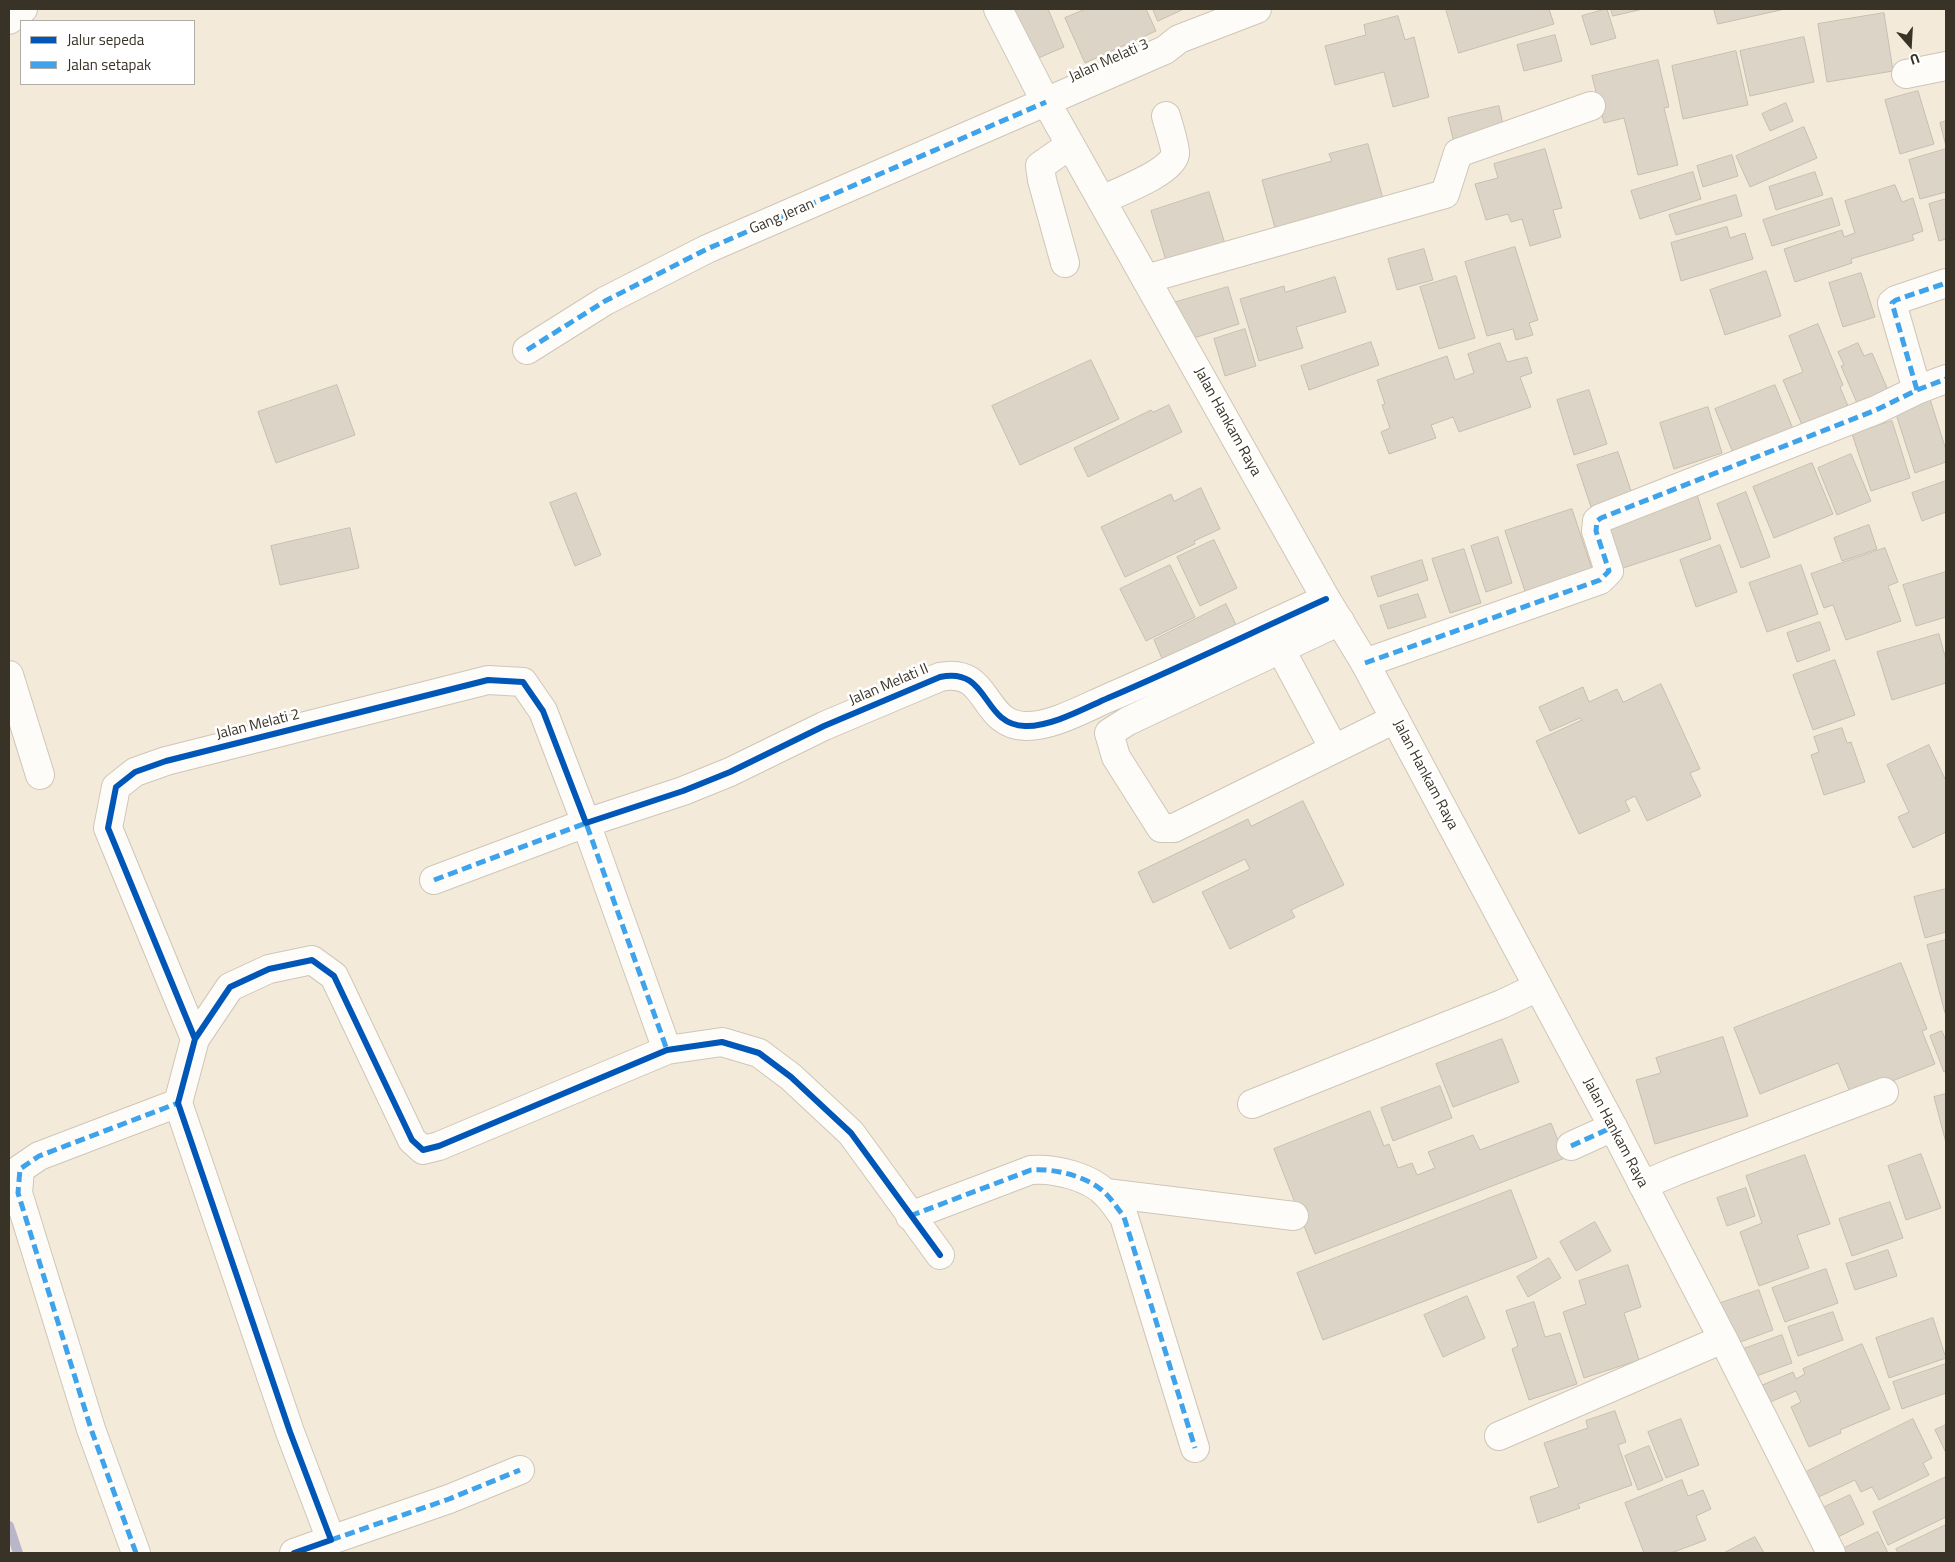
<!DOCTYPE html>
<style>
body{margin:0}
#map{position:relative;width:1955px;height:1562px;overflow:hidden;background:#f4ead9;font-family:"Titillium Web",sans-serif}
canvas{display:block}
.frame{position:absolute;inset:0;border:10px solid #393226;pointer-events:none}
.legend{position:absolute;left:20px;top:20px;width:175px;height:65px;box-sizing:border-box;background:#fff;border:1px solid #b0ada8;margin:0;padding:6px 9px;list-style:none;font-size:15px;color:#393226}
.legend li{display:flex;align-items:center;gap:10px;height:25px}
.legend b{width:25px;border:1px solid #b0ada8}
.north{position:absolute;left:1885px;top:20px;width:50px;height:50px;-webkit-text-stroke:4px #fff;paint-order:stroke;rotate:161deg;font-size:14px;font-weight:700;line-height:20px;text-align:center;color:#393226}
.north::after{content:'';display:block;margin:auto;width:18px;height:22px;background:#393226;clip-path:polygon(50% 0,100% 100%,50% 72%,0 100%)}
</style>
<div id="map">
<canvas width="1955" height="1562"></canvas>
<div class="frame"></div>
<ul class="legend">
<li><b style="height:6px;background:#0057b8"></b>Jalur sepeda</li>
<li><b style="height:6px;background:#3fa3eb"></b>Jalan setapak</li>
</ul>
<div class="north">U</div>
</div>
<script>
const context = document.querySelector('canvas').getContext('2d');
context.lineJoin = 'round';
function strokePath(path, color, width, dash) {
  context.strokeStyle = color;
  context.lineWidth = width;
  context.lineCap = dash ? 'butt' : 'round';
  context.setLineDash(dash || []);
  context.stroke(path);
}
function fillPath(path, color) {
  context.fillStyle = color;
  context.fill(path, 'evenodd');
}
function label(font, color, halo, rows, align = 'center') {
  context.font = font + ' "Titillium Web",sans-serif';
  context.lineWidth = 5;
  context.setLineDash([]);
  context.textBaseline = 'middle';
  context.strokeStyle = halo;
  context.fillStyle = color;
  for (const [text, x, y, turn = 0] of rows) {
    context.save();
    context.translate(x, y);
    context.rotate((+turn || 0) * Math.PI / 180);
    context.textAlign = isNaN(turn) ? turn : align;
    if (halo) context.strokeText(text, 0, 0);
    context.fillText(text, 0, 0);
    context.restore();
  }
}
const stream = new Path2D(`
 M9 1526 18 1553`);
const building = new Path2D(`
 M1005 9H1048L1064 47 1027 63Z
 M1086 9H1146L1156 31 1085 63 1065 18Z
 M1153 9H1184L1158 21Z
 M1446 9H1549L1554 24 1459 53Z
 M1607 9 1616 38 1591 45 1582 16Z
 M1611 9H1643L1613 16Z
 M1714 9H1785L1718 24Z
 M1884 13 1893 71 1827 82 1818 24Z
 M1398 16 1405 40 1414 37 1429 97 1393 107 1384 72 1335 85 1325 46 1366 35 1364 25Z
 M1555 35 1562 61 1524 71 1517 45Z
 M1804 37 1814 82 1750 96 1740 51Z
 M1736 51 1748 105 1683 119 1672 66Z
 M1658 60 1669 107 1664 108 1678 165 1638 175 1624 118 1604 123 1592 76Z
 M1918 91 1934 144 1900 154 1885 100Z
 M1786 103 1793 121 1770 131 1762 114Z
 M1499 106 1505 134 1455 147 1448 118Z
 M1946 121V146L1940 123Z
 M1804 127 1817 158 1750 187 1736 156Z
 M1368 144 1385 206 1278 239 1262 180 1332 161 1329 154Z
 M1545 149 1562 208 1553 210 1561 237 1530 246 1522 219 1511 222 1508 214 1486 220 1475 184 1498 178 1494 164Z
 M1946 149V192L1920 199 1909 160Z
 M1732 155 1738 176 1703 187 1697 166Z
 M1693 172 1701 199 1640 219 1631 191Z
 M1815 172 1823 195 1776 210 1769 187Z
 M1895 185 1902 202 1913 198 1923 231 1912 235 1914 240 1851 259 1852 263 1795 282 1784 249 1842 230 1844 237 1855 233 1845 201Z
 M1209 192 1226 247 1167 264 1151 211Z
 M1736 195 1742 216 1676 235 1669 215Z
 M1832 198 1840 225 1772 246 1763 220Z
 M1946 199V239L1939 241 1929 204Z
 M1727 227 1730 238 1745 233 1753 259 1681 281 1671 243Z
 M1515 247 1538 320 1529 323 1533 335 1516 340 1513 329 1487 336 1465 262Z
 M1424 249 1433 280 1397 290 1388 259Z
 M1766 271 1781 316 1725 335 1710 290Z
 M1861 273 1875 317 1843 327 1829 283Z
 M1456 276 1475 338 1439 349 1420 287Z
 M1335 277 1346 312 1296 327 1303 348 1259 361 1240 299 1284 286 1285 292Z
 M1228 287 1239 324 1184 341 1173 303Z
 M1818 324 1843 385 1840 387 1848 406 1802 425 1783 380 1803 372 1789 336Z
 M1245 329 1256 366 1225 376 1214 339Z
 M1371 342 1379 365 1309 390 1301 366Z
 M1500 343 1507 362 1527 357 1532 373 1520 377 1531 407 1459 432 1453 417 1431 425 1436 438 1389 454 1381 432 1390 428 1382 405 1385 404 1377 380 1447 356 1455 380 1474 373 1468 354Z
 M1858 343 1864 356 1872 353 1891 397 1860 410 1841 366 1844 365 1838 352Z
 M1091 360 1119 419 1020 465 992 406Z
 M337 385 355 435 276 463 258 412Z
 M1775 385 1796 436 1736 460 1715 409Z
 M1589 390 1607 444 1574 455 1557 400Z
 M1930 399 1946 450V462L1915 473 1895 411Z
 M1169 405 1182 432 1088 477 1074 448 1151 410 1153 412Z
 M1708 407 1722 453 1674 469 1660 423Z
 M1892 421 1910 478 1871 491 1852 434Z
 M1618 452 1634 500 1593 513 1577 465Z
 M1851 454 1871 501 1837 515 1818 468Z
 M1812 463 1833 514 1774 538 1753 487Z
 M1946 481V512L1922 521 1912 493Z
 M1201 488 1220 529 1194 541 1195 544 1125 577 1101 527 1171 494 1174 501Z
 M1695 488 1711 539 1614 571 1599 522Z
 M1746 492 1770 557 1741 568 1717 504Z
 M576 493 601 555 575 566 550 503Z
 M1572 509 1593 572 1526 594 1505 531Z
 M1869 525 1877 549 1842 561 1834 538Z
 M350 528 359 568 280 585 271 546Z
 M1498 537 1512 583 1486 592 1471 546Z
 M1214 540 1237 588 1200 606 1177 557Z
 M1720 545 1737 592 1696 607 1680 560Z
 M1885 548 1898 582 1888 586 1901 621 1846 640 1833 605 1824 608 1811 574Z
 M1464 549 1481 603 1450 613 1432 559Z
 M1422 560 1428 580 1378 597 1371 577Z
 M1170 565 1195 617 1146 641 1120 589Z
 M1801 565 1818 614 1767 632 1749 583Z
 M1946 572V617L1916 626 1903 585Z
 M1418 594 1426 617 1388 629 1380 606Z
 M1226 604 1238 629 1164 663 1154 640Z
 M1820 622 1830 650 1797 662 1787 633Z
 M1939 634 1946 660V683L1892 700 1877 652Z
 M1835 660 1855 715 1813 730 1793 675Z
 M1661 684 1700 769 1690 773 1701 796 1647 821 1635 796 1625 801 1630 811 1579 834 1536 741 1582 720 1580 718 1550 731 1539 707 1583 687 1589 702 1617 689 1623 702Z
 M1842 728 1847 743 1851 742 1865 782 1824 795 1811 755 1819 752 1814 737Z
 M1929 745 1946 781V832L1913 848 1898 817 1909 812 1887 765Z
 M1303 801 1344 885 1291 910 1295 917 1230 949 1202 892 1250 869 1245 859 1153 903 1138 872 1248 819 1251 826Z
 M1946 889V932L1925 938 1914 897Z
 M1946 940V1013H1945L1927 945Z
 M1901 963 1927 1029 1922 1031 1935 1064 1852 1097 1838 1063 1760 1094 1734 1028Z
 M1942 1031 1946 1041V1071L1944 1072 1930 1036Z
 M1723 1037 1748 1116 1655 1144 1636 1080 1661 1073 1656 1058Z
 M1502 1039 1519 1082 1453 1107 1436 1064Z
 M1440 1086 1452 1118 1393 1141 1381 1108Z
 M1946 1094V1143L1934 1097Z
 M1370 1111 1384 1146 1389 1144 1398 1168 1412 1163 1417 1175 1435 1168 1428 1152 1473 1135 1480 1150 1551 1123 1565 1158 1315 1254 1274 1149Z
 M1921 1154 1941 1208 1906 1220 1888 1166Z
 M1805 1155 1830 1224 1797 1235 1809 1268 1759 1286 1740 1232 1762 1223 1746 1176Z
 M1746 1188 1755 1216 1727 1226 1717 1198Z
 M1511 1190 1537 1258 1323 1340 1297 1273Z
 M1890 1202 1903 1238 1852 1256 1839 1219Z
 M1595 1222 1611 1251 1576 1271 1560 1242Z
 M1888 1250 1897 1276 1855 1290 1846 1264Z
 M1549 1258 1561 1278 1528 1297 1517 1277Z
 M1628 1265 1641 1307 1624 1313 1639 1360 1584 1378 1563 1312 1586 1304 1579 1281Z
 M1826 1269 1838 1303 1785 1322 1772 1288Z
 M1759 1290 1773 1330 1732 1345 1718 1304Z
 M1467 1296 1485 1338 1443 1357 1424 1315Z
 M1534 1302 1545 1337 1560 1333 1577 1384 1529 1400 1512 1349 1518 1346 1506 1311Z
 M1833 1312 1843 1340 1798 1356 1788 1327Z
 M1933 1318 1946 1358 1889 1378 1876 1338Z
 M1782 1335 1792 1363 1748 1379 1738 1351Z
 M1862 1344 1890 1409 1840 1430 1841 1433 1809 1447 1791 1407 1801 1402 1796 1391 1768 1403 1760 1386 1793 1372 1796 1379 1805 1374 1803 1369Z
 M1946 1364V1393L1902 1409 1893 1382Z
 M1615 1411 1626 1442 1618 1445 1632 1485 1578 1504 1580 1508 1538 1523 1530 1497 1559 1487 1544 1443 1588 1428 1586 1421Z
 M1681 1419 1699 1465 1666 1478 1648 1432Z
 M1913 1419 1932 1458 1923 1463 1929 1475 1879 1500 1872 1487 1861 1492 1855 1480 1812 1500 1800 1475Z
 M1946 1425V1453L1935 1430Z
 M1649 1446 1663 1480 1638 1490 1625 1456Z
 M1946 1477V1517L1888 1545 1873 1512Z
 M1682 1480 1688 1496 1703 1490 1711 1509 1696 1516 1706 1540 1671 1553H1644L1625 1503Z
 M1850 1495 1864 1524 1828 1542 1814 1512Z
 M1946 1525V1553H1898L1896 1549Z
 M1878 1532 1888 1553H1837L1836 1552Z
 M1755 1537 1764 1553H1724Z`);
const minor = new Path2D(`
 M1906 74 1946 66
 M1102 200C1118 192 1173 172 1175 154 1176 147 1168 124 1166 116
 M1065 263 1042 180 1040 166 1070 145
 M1146 279 1445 194 1458 153 1591 106
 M527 350 605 301 707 249 1165 50 1179 39 1257 9
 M1917 390 1892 303 1896 300 1946 283
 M1340 621 1128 721 1109 733 1116 757 1161 828H1174L1395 719
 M1281 650 1334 749
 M1365 663 1600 580 1609 571 1596 531 1597 521 1601 518 1876 410 1917 390 1946 379
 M9 675 40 775
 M434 880 586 823 667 1050
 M195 1039 108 828 116 787 135 772 166 761 488 680 523 682 543 711 586 823 683 791 730 772 824 726 940 677C990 666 981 725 1025 726 1051 727 1085 708 1108 698 1181 667 1253 632 1326 599
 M1252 1104 1502 1004 1538 987
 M1571 1146 1613 1127
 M1643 1185 1676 1171 1884 1092
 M1106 1193 1294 1216
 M910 1216 1031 1170C1055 1168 1091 1177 1107 1195 1113 1201 1118 1209 1124 1217L1195 1448
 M1499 1436 1723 1339
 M331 1540 449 1499 520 1470
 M136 1553 91 1429 18 1193 20 1169 39 1156 178 1103
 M294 1553 331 1540 290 1432 178 1103 195 1039 230 987 269 969 312 960 334 976 412 1140 423 1150 439 1146 667 1050 722 1042 759 1053 791 1077 851 1133 940 1255`);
const major = new Path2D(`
 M998 9 1040 91 1326 599 1365 663 1613 1127 1723 1339 1831 1553
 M9 20 23 9`);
const quiet = new Path2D(`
 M527 350 605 301 707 249 1046 102
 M1917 390 1892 303 1896 300 1946 283
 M1365 663 1600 580 1609 571 1596 531 1597 521 1601 518 1876 410 1917 390 1946 379
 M434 880 586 823 667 1050
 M1571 1146 1613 1127
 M910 1216 1031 1170C1055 1168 1091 1177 1107 1195 1113 1201 1118 1209 1124 1217L1195 1448
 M331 1540 449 1499 520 1470
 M136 1553 91 1429 18 1193 20 1169 39 1156 178 1103`);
const cycleway = new Path2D(`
 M195 1039 108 828 116 787 135 772 166 761 488 680 523 682 543 711 586 823 683 791 730 772 824 726 940 677C990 666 981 725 1025 726 1051 727 1085 708 1108 698 1181 667 1253 632 1326 599
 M294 1553 331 1540 290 1432 178 1103 195 1039 230 987 269 969 312 960 334 976 412 1140 423 1150 439 1146 667 1050 722 1042 759 1053 791 1077 851 1133 940 1255`);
const streetNames = [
 ["Jalan Melati 3",1109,61,-24],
 ["Gang Jeran",782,217,-23],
 ["Jalan Hankam Raya",1227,422,61],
 ["Jalan Melati II",889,685,-23],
 ["Jalan Melati 2",258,725,-14],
 ["Jalan Hankam Raya",1425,775,62],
 ["Jalan Hankam Raya",1615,1133,62]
];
strokePath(stream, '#bab6c9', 10);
fillPath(building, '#dcd4c6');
strokePath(building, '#c6beb1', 1);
strokePath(minor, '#cec6b8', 30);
strokePath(major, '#cec6b8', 30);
strokePath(minor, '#fdfcf9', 28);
strokePath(major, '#fdfcf9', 28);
strokePath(quiet, '#3fa3eb', 5, [10, 5]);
strokePath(cycleway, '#0057b8', 6);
label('15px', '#393226', '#fff', streetNames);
</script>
